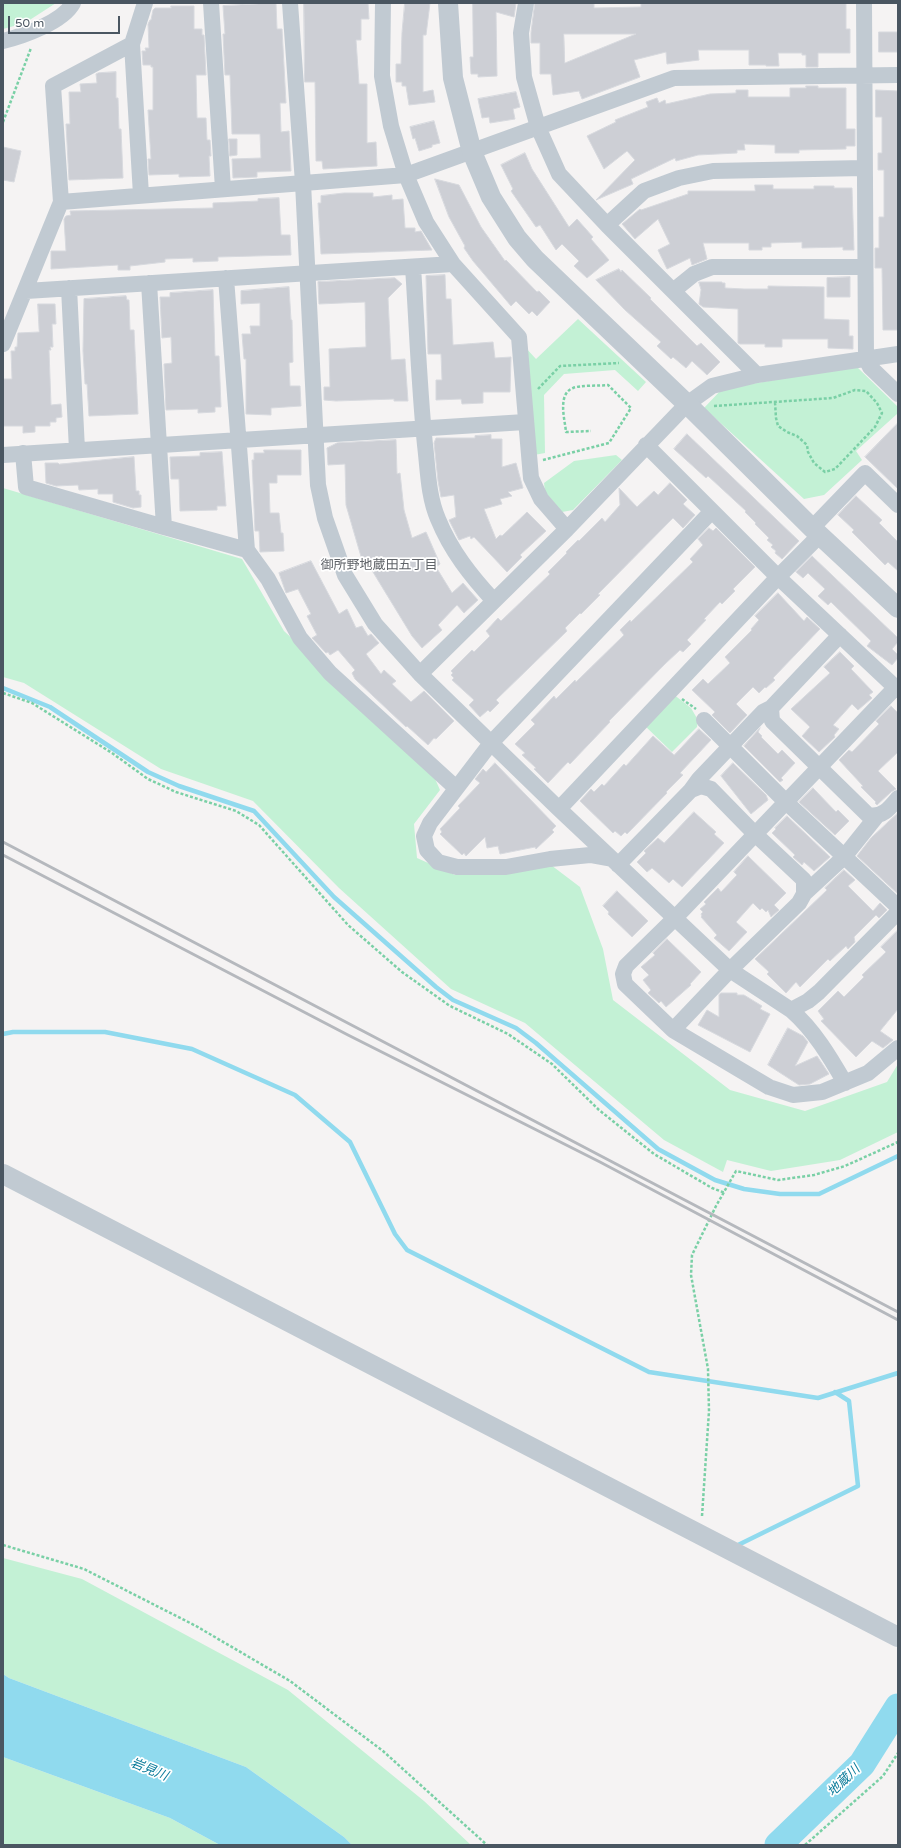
<!DOCTYPE html>
<meta charset="utf-8">
<style>
body{margin:0}
#map{position:relative;width:901px;height:1848px;overflow:hidden;background:#f5f3f3;font-family:"Varela Round",sans-serif}
canvas{display:block}
.frame{position:absolute;inset:0;border:4px solid #4a5661;pointer-events:none}
.scale{position:absolute;left:8px;top:16px;width:112px;height:18px;box-sizing:border-box;border:2px solid #4a5661;border-top:0;padding-left:5px;font-size:12px;line-height:14px;white-space:nowrap;color:#4a5661;-webkit-text-stroke:3px #fff;paint-order:stroke}
</style>
<div id="map">
<canvas width="901" height="1848"></canvas>
<div class="frame"></div>
<div class="scale">50 m</div>
</div>
<script>
const context = document.querySelector('canvas').getContext('2d');
context.lineJoin = 'round';
function fillPath(path, color) {
  context.fillStyle = color;
  context.fill(path, 'evenodd');
}
function strokePath(path, color, width, dash) {
  context.strokeStyle = color;
  context.lineWidth = width;
  context.lineCap = dash ? 'butt' : 'round';
  context.setLineDash(dash || []);
  context.stroke(path);
}
function label(font, color, halo, rows, align = 'center') {
  context.font = font + ' "Varela Round","Noto Sans JP",sans-serif';
  context.lineWidth = 3.5;
  context.setLineDash([]);
  context.textBaseline = 'middle';
  context.strokeStyle = halo;
  context.fillStyle = color;
  for (const [text, x, y, turn = 0] of rows) {
    context.save();
    context.translate(x, y);
    context.rotate((+turn || 0) * Math.PI / 180);
    context.textAlign = isNaN(turn) ? turn : align;
    if (halo) context.strokeText(text, 0, 0);
    context.fillText(text, 0, 0);
    context.restore();
  }
}
const green = new Path2D(`
 M3 3H56L25 23 3 29Z
 M578 319 646 382 638 391 615 370 564 374 544 395 545 453 534 455 525 347 536 359Z
 M856 366 897 406V414L856 451 862 460 824 495 804 499 704 408 722 389Z
 M616 455 622 460 573 510 562 512 545 492 544 483 574 461Z
 M3 488 242 559 284 631 429 765 440 790 414 824 417 858 455 875 551 865 580 887 603 949 613 1000 730 1090 805 1111 887 1082 898 1064V1132L840 1160 771 1171 727 1160 723 1172 664 1140 525 1023 451 989 339 888 253 801 161 769 24 683 3 677Z
 M673 694 691 708 698 720 697 727 672 752 644 725Z
 M3 1558 82 1579 288 1690 424 1801 471 1845H352L344 1837 246 1767 9 1678 3 1674Z
 M3 1757 170 1818 220 1845H3Z`);
const water = new Path2D(`
 M3 1674 9 1678 246 1767 344 1837 352 1845H220L170 1818 3 1757Z`);
const stream = new Path2D(`
 M3 688 50 707 148 772 179 786 254 811 334 897 436 987 453 1000 516 1028 536 1043 658 1149 715 1180 744 1189 780 1194H819L898 1156
 M3 1034 13 1032H105L192 1049 295 1095 350 1142 395 1234 407 1250 649 1372 818 1398 898 1373
 M736 1546 858 1486 849 1401 835 1392`);
const river = new Path2D(`
 M778 1845 862 1764 898 1707`);
const building = new Path2D(`
 M276 3 277 29H282L286 103H280L281 132 289 131 291 171 257 172V177L233 178 232 159 261 158 260 134H232L230 75H225L223 34H225L223 6Z
 M304 3H368L369 19H361V40H356L359 84H367V143L376 142 377 166 323 169 322 161H316L315 82H305Z
 M405 3H430L426 35H423V92L433 90 435 102 409 105 406 86H402V82H396V64H401L402 33Z
 M473 3H516L514 17 496 12 497 76 478 77V74H471L470 57H473Z
 M535 3H594V8L641 7V3H846V29H850V53H818V67H806V55H802V53H778L779 66H766V65H749V50H698L699 60 667 64 666 52 634 60 640 77 582 99 579 91 553 95 551 74H540V43H531V33ZM564 34H636L565 63Z
 M171 6H194V29H202V35H204L206 75H196L197 118H206L207 140H210L211 156H209L210 176 179 177V174L149 175 148 159H151L148 110H153V67H151V65H143L142 51H146L145 48H149L148 24 150 20H151L153 10 155 8H171Z
 M879 32H898V52H879Z
 M116 72V98H118L119 129H121L123 178 69 180 66 124H70L69 92H81L80 84 97 83 96 74 98 73Z
 M806 86H818V88H846V129H855V146H846V149L799 150V153H775V145L744 144 745 150H737V153L698 155 676 161 675 158 631 179 633 184 596 200 635 160 627 151 604 169 587 136 616 122 615 120 648 107 646 102 657 98 659 103 665 100 666 104 710 94 736 93V90H748V97H790V88H806Z
 M876 90 898 91V330H883L882 268H875V248H879V217H884V170H878V153H882V117H876Z
 M516 92 520 107 513 109 515 119 490 123 489 117 482 118 478 99Z
 M434 121 440 143 432 145V147L419 151 415 138 413 139 410 127Z
 M229 139H237V155L230 156Z
 M3 147 21 151 14 182 3 180Z
 M525 153 532 169 569 227 577 219 593 237 591 239 609 260 587 278 574 266 579 261 562 244 556 250 540 225 536 227 511 191 513 189 501 165Z
 M435 179 459 185 481 227 505 261 506 260 537 292 539 291 550 302 537 316 532 311 529 314 516 301 511 306 473 261 464 248 465 246 449 217Z
 M755 185H773V189H814V186H834V188H852L854 250H843V247L802 248V242L771 243V247H762V250H749V243H703L707 259 692 265 690 258 667 269 658 250 670 244 658 219 635 239 622 224 640 209 641 210 688 194V191H755Z
 M344 193H373V197L392 195V200L403 199 405 228H415V232L421 231 432 250 321 254 318 203H321V196Z
 M279 198 281 235H290L291 255 218 257V261L193 262V258L165 259V262L130 266V270H118V265L51 269V251H66L64 219 66 216 71 215 70 211 213 208V203L258 201V199Z
 M619 269 621 272 622 270 651 298 650 299 697 346 701 343 720 362 707 375 692 361 686 368 673 357 671 359 657 346 661 342 625 310 596 280Z
 M445 275 446 299H451L453 345 493 342 495 358 511 357 510 392H483V403L462 404 461 399 436 400V380H442L441 354H428L426 276Z
 M850 277V297H827V278Z
 M395 278 402 284 388 298 391 360 405 359 408 401H394V399L336 401 324 400V387H330L329 349 366 347 365 302 319 304 318 282Z
 M699 282H722V283H725V288L744 289H768V286L824 287V319L849 320V336H853V349L828 348V339H782V347H765V344H740L738 343V309L703 307 699 304 701 290Z
 M289 287 291 320H292L293 362 289 363 290 386H300L301 406 271 408V415L246 414V359H244L242 334H251L250 326H260V303L241 304V291Z
 M213 290 215 356H219L221 407H215V412L198 413V409L166 410 164 364 172 363 171 337 162 338 160 297H170V293Z
 M126 296 127 300H129L130 330H134L138 414 89 416 87 384H85L83 351 84 299Z
 M38 304H55L56 324H52L53 347H50L51 350H49L51 405 61 404 62 417 56 418V422H50V426H35V432L23 433V426H3V379H12L11 351H15V347H17L18 333 39 332Z
 M898 423V489L865 457Z
 M687 434 799 541 782 559 775 553 776 551 771 547 773 545 767 540 769 538 755 524 756 523 745 512 746 511 708 476 706 478 674 449Z
 M491 435V439H502V467L516 463 523 488 508 492 512 496 500 499 502 504 484 509 496 539 500 535 502 536 527 512 546 531 520 555 522 557 507 572 474 537 471 539 470 536 459 540 449 520 456 517 454 495 441 497 438 481 434 443 436 438H475V436Z
 M396 440 397 474 400 473 404 510 412 538 426 532 440 564 436 567 452 593 463 583 478 600 464 613 457 605 438 625 442 630 422 648 412 636 365 559 362 560 346 505 345 464 328 465 327 448 337 443Z
 M264 450H301V475H277V483H269L270 513H279L281 533H283L284 551 260 552 259 531H255L252 460H254V453H264Z
 M222 452 226 506H217V510L180 511 179 479H171L170 457 200 456V453Z
 M134 457 136 491H139V495H141V507L133 508 113 502V494H98V489L79 490 78 485 56 486 46 483 45 463H58L59 464Z
 M670 483 687 500 683 504 695 515 683 528 673 518 598 594 600 595 581 614 580 613 565 628 567 631 496 700 499 703 490 712 488 710 480 717 469 705 474 700 452 680 454 678 451 675 453 673 451 671 472 650 474 652 490 636 486 631 498 618 501 621 550 574 548 572 567 553 566 552 578 540 579 541 602 518 605 522 620 505 619 488 637 507 654 491 658 495Z
 M856 496 882 520 879 523 898 542V571L888 562 885 565 852 532 854 530 838 515Z
 M709 528 713 531 716 528 755 567 733 589 735 591 722 604 720 602 704 619 706 620 687 640 691 644 683 652 680 650 665 664 609 721 610 722 570 764 568 762 548 783 534 769 536 768 522 755 525 753 515 744 535 724 531 720 554 696 556 699 575 680 576 682 624 635 620 630 630 620 631 622 693 562 690 559 703 545 698 539Z
 M812 556 898 638V642L892 649 898 655V658L892 665 867 646 871 641 831 602 828 605 818 596 825 589 808 573 803 578 796 572Z
 M311 561 339 614 347 609 356 628 362 626 368 636 371 634 379 643 366 654 381 674 384 670 396 681 392 684 411 702 424 691 454 721 436 739 434 738 428 745 407 726 406 727 355 679 352 673 355 670 338 650 330 655 328 652 326 653 312 638 317 635 307 616 311 614 298 589 286 593 279 573Z
 M778 593 804 621 807 617 820 629 773 678 775 680 766 688 765 687 759 693 753 687 736 704 747 715 730 733 712 715 715 712 692 690 703 679 708 684 730 663 725 657 752 630 751 629 759 620 755 616Z
 M840 652 854 666 851 669 873 692 869 695 872 698 858 710 852 704 833 725 839 729 834 735 835 737 819 752 802 736 810 727 791 709 830 673 824 667Z
 M891 706 898 713V752L878 771 896 789 891 792 877 805 875 803 876 802 861 787 863 786 839 760 849 750 852 752 879 724 876 721Z
 M760 728 758 732 762 736 761 737 778 754 782 750 795 763 781 778 783 780 780 782 744 746Z
 M699 729 711 740 680 773 683 775 666 792 667 793 627 834 625 832 621 836 615 831 613 833 580 801 591 789 594 792 602 784 604 786 624 764 626 766 653 736 674 755Z
 M495 763 556 826 552 830 554 832 536 849 535 847 500 854 498 846 487 848 485 837 466 856 464 853 462 855 440 834 442 832 440 829 460 808 458 806 480 783 475 779 483 769 486 772Z
 M733 763 766 795 768 800 751 814 721 776Z
 M813 788 836 812 838 810 849 821 835 835 799 802Z
 M694 812 716 832 714 834 724 843 682 887 673 879 669 883 652 868 647 872 637 862 646 853 644 851 658 838 664 843Z
 M898 813V894L857 856 871 838Z
 M787 816 830 857 814 871 804 862 802 865 793 857 795 855 772 833 776 829 775 828Z
 M748 856 786 893 774 905 779 910 771 917 768 910 766 912 762 908 760 910 753 903 736 922 747 932 729 951 714 938 717 935 701 917 702 916 701 914 703 912 700 909 706 904 704 902 718 888 721 892 737 875 734 872Z
 M844 870 855 880 848 886 873 911 880 903 887 910 879 918 876 915 854 937 855 942 848 949 846 946 830 961 828 959 800 987 796 982 786 993 767 974 769 972 755 959 827 890 825 888Z
 M617 891 648 921 632 937 608 914 609 912 603 906Z
 M898 930V1009L880 1031 893 1040 883 1048 872 1041 856 1057 821 1021 824 1019 818 1011 838 991 844 997 864 977 862 975 886 952 881 947Z
 M667 939 701 972 690 984 691 985 666 1007 661 1001 659 1003 648 993 651 990 643 980 649 975 641 967 655 955 653 953Z
 M721 993H737V995H744L762 1006 760 1009 770 1014 750 1052 698 1025 707 1010 719 1017V995Z
 M788 1028 803 1036 808 1042 795 1066 817 1056 829 1074 810 1084 799 1085 768 1065Z`);
const path = new Path2D(`
 M3 122 31 48
 M538 389 560 366 619 363
 M714 406 833 398 855 390 866 391 877 403 882 413 875 427 835 469 825 472 814 463 808 452 807 445 797 436 787 432 778 426 776 418 775 402
 M543 460 609 443 631 408 608 385C599 386 580 385 573 388 557 394 565 420 566 432L591 431
 M3 693 32 703 112 753 148 779 176 792 236 811 259 825 348 925 402 972 450 1006 508 1034 552 1064 599 1110 654 1154 712 1188 725 1193
 M682 699 696 709
 M702 1516 709 1411 708 1369 691 1275 692 1255 716 1206 736 1171 778 1180 814 1175 845 1166 898 1142
 M3 1545 84 1569 196 1626 290 1681 383 1751 487 1845
 M805 1845 883 1776 898 1753`);
const minor = new Path2D(`
 M211 3 223 189
 M290 3 303 183 318 485 325 518 345 575 375 624 420 674 559 809 730 970 791 1010 808 1001 819 992 898 912
 M383 3 382 76 391 126 406 175 426 222 453 264 519 337 531 478 541 499 567 529
 M526 3 521 33 524 77 538 127 559 174 607 225 757 375
 M864 3 866 359 870 367 898 394
 M3 41C23 36 63 22 73 3
 M141 195 132 44 145 3
 M61 202 406 175 674 78 898 75
 M607 225 644 191 679 178 713 171 864 168
 M413 267C417 326 419 386 425 445 428 469 428 496 438 519 451 551 471 576 494 601
 M149 283 164 527 247 550 226 278
 M69 288 77 450
 M26 291 453 264
 M673 291 694 274 712 267H865
 M3 344 61 202 53 86 132 44
 M646 445 778 577 898 690
 M23 453 26 487 164 527
 M3 455 525 422
 M812 528 865 473 898 505
 M247 550 268 579 300 638 330 673 456 788
 M840 635 771 708 772 721 868 815C882 818 889 809 898 798
 M420 674 567 529 687 404 712 386 757 375 898 354
 M896 687 674 919 626 966 623 974 625 984 673 1030 769 1087 793 1095 822 1092 868 1073 898 1048
 M704 720 786 802 898 907
 M691 790 699 779 763 712 771 708
 M559 809 778 577 820 535
 M612 859 590 855 550 859 506 867H457L438 862 427 850 424 836 430 823 491 743 712 511
 M618 865 691 790 701 786 711 789 755 834 804 880V894L799 903 730 970 673 1030
 M804 894 844 857 876 817
 M791 1010C814 1030 830 1057 845 1083`);
const tertiary = new Path2D(`
 M448 3 453 78 472 152 491 197 517 238 535 259 687 404 812 528 898 608
 M3 1174 898 1637`);
const rail = new Path2D(`
 M3 842 898 1312
 M3 855 348 1035 600 1162 898 1320`);
const neighbourhoodNames = [
 ["御所野地蔵田五丁目",379,566]
];
const waterNames = [
 ["岩見川",149,1770,22],
 ["地蔵川",844,1781,-44]
];
fillPath(green, '#c3f1d5');
fillPath(water, '#90daee');
strokePath(stream, '#90daee', 4.5);
strokePath(river, '#90daee', 27);
fillPath(building, '#cdcfd5');
strokePath(building, '#d7d9de', 1);
strokePath(path, '#7ad0a6', 2.5, [3, 2]);
strokePath(minor, '#c1cad2', 16);
strokePath(tertiary, '#c1cad2', 20);
strokePath(rail, '#b5b8bd', 3);
label('13px', '#5f6368', '#fff', neighbourhoodNames);
label('italic 13px', '#0c7c9b', '#fff', waterNames);
</script>
